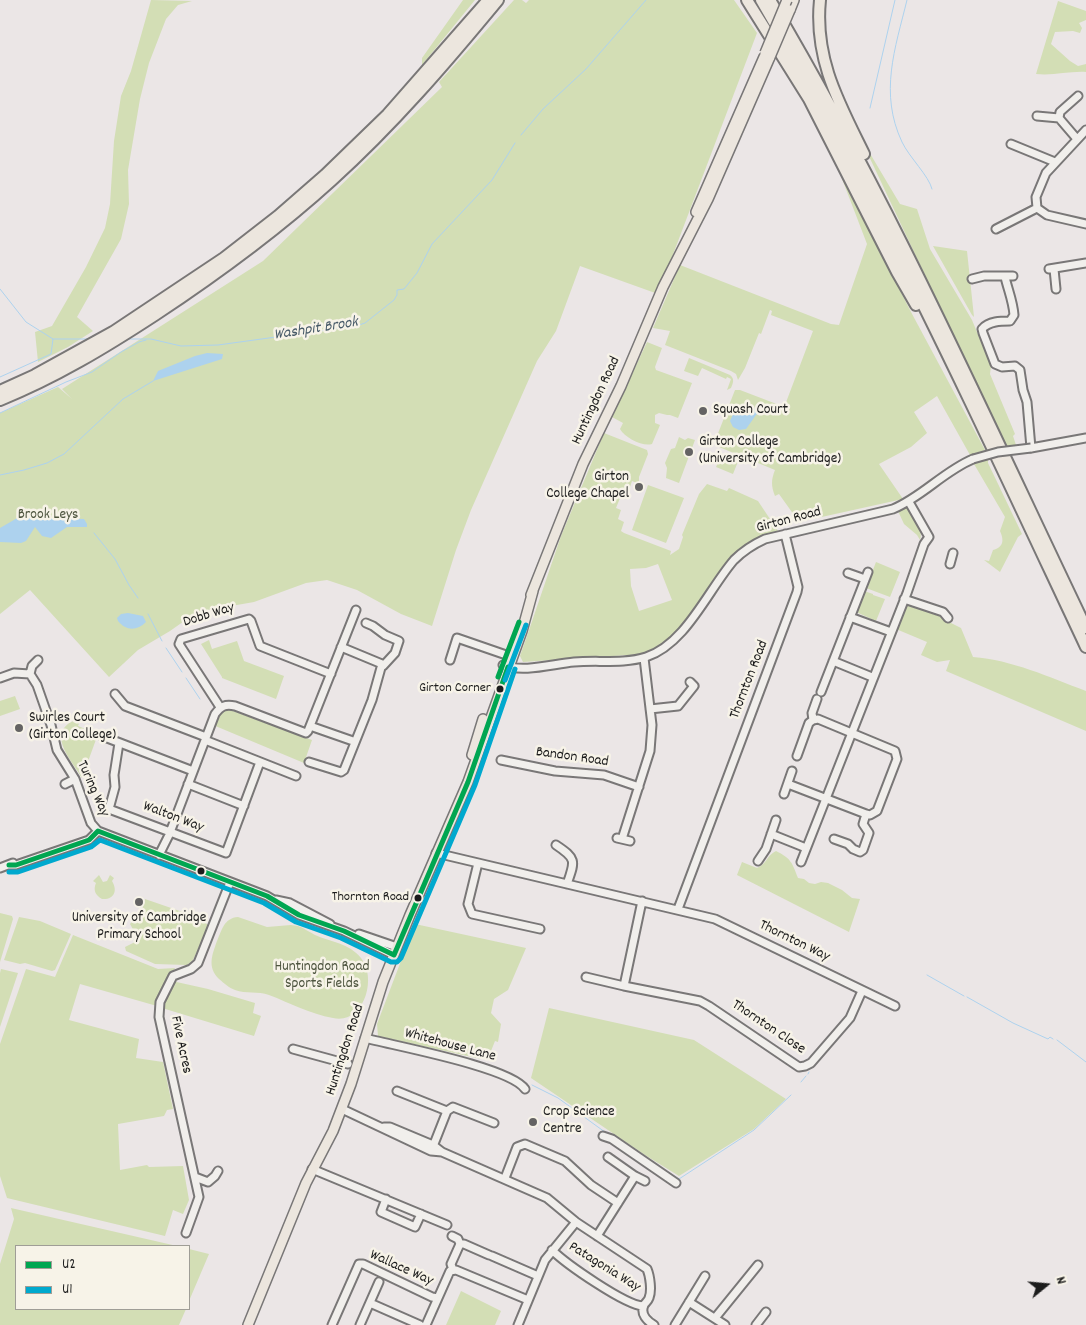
<!DOCTYPE html>
<style>
body{margin:0}
#map{position:relative;width:1086px;height:1325px;overflow:hidden;background:#ebe6e6;font-family:Dekko,sans-serif}
canvas{display:block}
.legend{position:absolute;left:15px;top:1245px;width:175px;height:65px;box-sizing:border-box;background:#f7f3e8;border:1px solid #9f9d96;margin:0;padding:6px 9px;list-style:none;font-size:15px;color:#1c1c1c}
.legend li{display:flex;align-items:center;gap:10px;height:25px}
.legend b{width:25px;border:1px solid #9f9d96}
.north{position:absolute;left:1021px;top:1260px;width:50px;height:50px;-webkit-text-stroke:4px #f7f3e8;paint-order:stroke;rotate:73deg;font-size:14px;font-weight:700;line-height:20px;text-align:center;color:#1c1c1c}
.north::after{content:'';display:block;margin:auto;width:18px;height:22px;background:#1c1c1c;clip-path:polygon(50% 0,100% 100%,50% 72%,0 100%)}
</style>
<div id="map">
<canvas width="1086" height="1325"></canvas>
<ul class="legend">
<li><b style="height:6px;background:#00a651"></b>U2</li>
<li><b style="height:6px;background:#00a9ce"></b>U1</li>
</ul>
<div class="north">N</div>
</div>
<script>
const context = document.querySelector('canvas').getContext('2d');
context.lineJoin = 'round';
function fillPath(path, color) {
  context.fillStyle = color;
  context.fill(path, 'evenodd');
}
function strokePath(path, color, width, dash) {
  context.strokeStyle = color;
  context.lineWidth = width;
  context.lineCap = dash ? 'butt' : 'round';
  context.setLineDash(dash || []);
  context.stroke(path);
}
function label(font, color, halo, rows, align = 'center') {
  context.font = font + ' Dekko,sans-serif';
  context.lineWidth = 5;
  context.setLineDash([]);
  context.textBaseline = 'middle';
  context.strokeStyle = halo;
  context.fillStyle = color;
  for (const [text, x, y, turn = 0] of rows) {
    context.save();
    context.translate(x, y);
    context.rotate((+turn || 0) * Math.PI / 180);
    context.textAlign = isNaN(turn) ? turn : align;
    if (halo) context.strokeText(text, 0, 0);
    context.fillText(text, 0, 0);
    context.restore();
  }
}
const green = new Path2D(`
 M151 0 192 1 178 5 166 19 149 63 140 99 128 170 129 204 121 239 77 317 93 331 68 347 38 362 35 332 52 326 86 267 105 228 110 204 114 141 121 96 131 71Z
 M463 0H475L422 65V58Z
 M514 0H522L526 3 529 0H734L757 33 658 294 580 266 556 331 537 361 471 510 456 550 432 626 401 614 357 590 327 580 306 583 254 602 197 612 170 631 138 650 109 677 30 590 0 614V413L58 387 72 399 62 389 263 261 442 87 439 82Z
 M1058 1 1086 11V20L1079 23 1082 28 1080 33 1073 31 1055 32 1051 44 1070 61 1078 66 1086 64V72C1069 71 1053 76 1036 74Z
 M859 135 900 204 917 209 930 249 972 320 991 366 990 374 1015 434 1013 436 1016 445 1005 446Z
 M827 139 861 213 911 312 985 450 970 455 937 396 914 412 927 433 911 447 879 464 903 499 799 522 779 494 775 496C771 486 771 480 775 470L719 447 716 442 717 436 735 390H740L787 408 785 405 813 331 771 315 772 311 770 310 761 334 759 333 745 368 738 380 736 374 731 371 665 345 670 331 653 328 680 265 831 324 839 325 867 244 839 171 825 140Z
 M933 246 967 251 974 317 972 315Z
 M647 342 662 348 655 367 656 370 692 383 678 418 670 415H667L659 413 655 415V423L660 425 652 444C643 447 625 438 620 429L623 423 612 417Z
 M689 358 730 375C735 379 733 383 731 388L727 390 731 379 727 377 726 379 702 368 698 376 684 371Z
 M604 433 647 450 648 454 639 477V484L632 481 629 490 624 488 616 508 621 510 618 519 624 522 621 531 624 533 671 551 670 555 679 549 683 537 682 535 699 494 707 484 727 491 729 488 758 501 778 531C767 535 756 538 746 545 709 576 689 638 644 654L523 662 520 656 526 639 561 536ZM658 564 672 600 639 611 631 586 630 569 646 568Z
 M679 437 685 440 688 438 695 440 679 483 666 478 667 468 665 463 671 449 675 448Z
 M727 454 739 459 733 474 716 467 720 459 724 461Z
 M988 459V463L1022 534 1018 537 1000 572 984 560 989 561 993 550C1004 547 1004 540 1000 531L1005 517 974 464Z
 M648 485 684 498 666 543 632 530Z
 M901 508H907C913 517 924 530 920 540L917 535 904 524 898 511Z
 M876 562 900 572 890 597 866 588Z
 M864 591 873 594V596V595L885 599 876 621 856 612Z
 M908 604 941 614 947 621 961 628 973 657C1012 660 1049 677 1086 691V731L946 671 950 660 937 662 921 655 927 642 896 629 906 605Z
 M209 640 212 649 237 641 244 661 284 676 276 699 222 678V677L201 644Z
 M15 696 20 709 0 716V701Z
 M225 708 312 740 304 763 213 725 216 715Z
 M82 717 78 726 98 734 82 778C74 763 47 736 71 722 75 720 79 719 82 717Z
 M776 851C792 859 792 863 798 878L804 879 809 883 815 884 821 882 828 883 842 890 852 898 860 899 849 932 737 875 742 862 757 868C767 864 766 856 776 851Z
 M99 875 103 882 107 881 110 875 114 878 112 881C118 891 114 900 102 899 95 895 93 890 96 883L93 881Z
 M145 899 203 919V922L209 925 193 960 187 965 155 964 126 951 125 947 139 940 130 924 142 910Z
 M0 913 12 916 13 919 0 962Z
 M19 917 40 921 71 934 55 970 52 971 25 963 20 964 4 960Z
 M238 917 267 927 291 925 298 926C304 928 309 932 315 935 331 942 349 943 361 958 378 979 363 1025 333 1018 310 1014 290 1003 269 995 258 991 246 994 235 990 229 988 224 983 219 979 207 967 212 955 217 941 222 930 224 918 238 917Z
 M415 924 526 948 508 990 494 999 491 1013 501 1024 498 1042 495 1041 491 1051 489 1050 488 1053 484 1052 481 1059 378 1036 377 1024Z
 M73 935 158 969 175 968 157 1006 80 984 69 1020 139 1039 136 1058 163 1062 173 1109 167 1110 164 1116 118 1124 120 1170 147 1165 149 1167 183 1166 189 1200 183 1214 173 1210 165 1236 7 1198 0 1176V1044L26 969 55 977Z
 M1 969 18 973 0 1027V973Z
 M172 981 208 989 255 1003 253 1013 261 1016 254 1036 162 1008 161 1006Z
 M549 1008 694 1040 786 1099 754 1129 679 1176 645 1155 531 1078Z
 M11 1208 177 1246H16V1309H186L179 1325H0V1264L14 1219Z
 M189 1249 209 1254 189 1301Z
 M461 1291 501 1311 495 1325H446Z`);
const water = new Path2D(`
 M207 353 223 354 222 359 153 381 158 371 195 356Z
 M742 408 745 409 748 413 753 408 762 411 756 415 746 429 739 430 733 427 730 421 734 412Z
 M19 517 84 519 87 524V527H67L51 538 42 536 35 527 26 541 21 543 0 542V528Z
 M128 613 143 616 146 622C137 631 126 631 118 621L117 618 121 614Z`);
const stream = new Path2D(`
 M907 0C895 49 879 93 902 142 909 157 929 176 932 189
 M870 108 895 0
 M521 135 543 109 586 69 646 0
 M0 289 26 322 53 339 51 354 0 377
 M53 339H89
 M126 339H151L181 346 218 345 356 326 365 323 394 300 397 295V290L404 289 417 273 432 244 492 180 515 143
 M0 413 66 382 92 372 121 352 139 342 146 340
 M0 475 24 470 47 463 64 454 123 399 153 381
 M94 533 115 559 129 585 138 598
 M148 614 162 641
 M166 648 182 672
 M186 678 200 699
 M927 975 964 996
 M967 997 1013 1023 1048 1039 1050 1037 1053 1039
 M1057 1040 1086 1062
 M808 1074 809 1072
 M801 1082 806 1076
 M532 1085 558 1098 609 1135
 M646 1158 679 1179 754 1130 791 1095`);
const minor = new Path2D(`
 M1037 116 1059 118
 M1059 118 1060 112 1078 96
 M1059 118 1077 139
 M1086 130 1046 173 1036 197 1037 208 1047 215 1086 224
 M1011 144 1055 162
 M996 229 1037 208
 M1049 269 1086 263
 M1054 269 1056 289
 M1005 277C1008 290 1013 301 1014 315L1010 321C1001 321 989 321 982 329L983 333 995 364 1002 367 1015 366 1020 370 1023 390 1027 402 1031 448 1086 438
 M972 279 984 276H1013
 M950 564 953 553
 M848 573 865 579
 M904 599 943 612 948 618
 M850 617 891 632
 M366 623 373 626 385 635 399 641 395 653 383 666
 M450 660 457 638 512 657
 M833 661 872 677
 M503 665C523 673 552 664 574 662 597 660 624 664 646 657 686 644 708 590 734 560 743 551 754 544 765 539L893 509C922 497 944 471 973 459
 M30 674 32 666 38 660
 M0 678 14 673 30 674 37 685 51 725 57 750 75 779 91 823 98 831 267 896 299 915 344 931 394 955
 M821 692 868 572
 M115 694 125 706 206 737
 M220 707 179 644 181 639 249 619 251 621 260 646 331 674
 M650 709 678 706 694 686 690 682
 M310 726 353 741 356 740 372 700 382 664 341 647
 M102 736 193 771
 M205 740 296 776
 M119 743 114 775 115 787 109 809 226 853 260 762
 M797 756 809 723 813 720 812 713 817 699
 M501 760 555 771 604 775 639 787
 M309 762 341 772 344 770 356 740
 M65 784 75 779
 M188 784 244 806
 M788 784 866 814 870 815 877 811 897 759 895 751 818 719 813 720
 M784 794 792 771
 M771 834 806 848
 M617 838 630 841
 M622 839 650 751 652 725 644 658
 M834 839 848 844 853 849 860 852 863 850 869 833 863 824 866 814
 M556 845C577 859 575 861 567 884
 M436 853 715 919 895 1006
 M159 855 169 835 215 714C221 706 225 704 235 706L306 733 308 731 356 610
 M758 861 766 849 776 820
 M801 862 907 593 924 544 929 537 909 502
 M478 863 468 904 472 914 540 929
 M9 865H16L89 840 98 831
 M0 868 13 863
 M276 900 290 903 330 924
 M642 901 624 986 700 1001 709 1006 799 1067 805 1066 811 1063 850 1018 862 991
 M678 909 797 592 798 587 785 534
 M359 934 397 947
 M586 977 624 986
 M365 1038C395 1046 510 1067 525 1089
 M293 1049 348 1064
 M397 1091 447 1111
 M342 1109 431 1151 442 1152
 M384 1127H390L433 1145 442 1152 547 1198 576 1222 647 1269C650 1276 652 1291 649 1298 648 1301 645 1303 644 1305 640 1314 647 1321 654 1325
 M603 1136 612 1139 676 1183
 M432 1149 447 1111 453 1107 494 1123
 M608 1157 635 1176 645 1181
 M312 1169 447 1225
 M195 1177 208 1182 215 1176 218 1171
 M505 1178 517 1147 525 1144 565 1161 591 1185 618 1203
 M386 1199 381 1212 415 1227 421 1214
 M186 1233 199 1197 159 1017 160 1002 173 976 191 969 198 963 230 882
 M452 1236 458 1239 460 1244
 M597 1236 635 1176
 M552 1250C566 1264 625 1305 643 1306
 M492 1256 538 1276
 M453 1270 451 1264 460 1244H464L489 1255
 M689 1302 725 1325
 M370 1303 420 1325
 M715 1318 758 1265
 M332 1325 359 1264H363L432 1297 438 1298
 M360 1325 379 1282
 M426 1325 450 1271 456 1270 528 1300
 M518 1325 545 1260 576 1222
 M675 1325 705 1276
 M756 1325 766 1312`);
const major = new Path2D(`
 M790 10 794 0
 M696 212 764 57
 M531 595 583 464 621 386 663 287 708 199 770 57
 M472 755 483 719
 M248 1325 306 1183 333 1131 351 1084 383 982 410 915 468 782 522 631 533 591`);
const highway = new Path2D(`
 M747 0 809 99 897 272 916 305
 M761 0C805 75 845 151 885 229 955 366 1020 507 1086 647
 M770 0C890 202 985 417 1086 628
 M820 0C814 59 839 103 864 154
 M0 391 35 375 113 332 224 258 278 216 325 175 387 115 488 0
 M0 400C55 378 106 347 155 315 217 274 277 230 332 180 393 125 446 63 498 0`);
const minorBridge = new Path2D(`
 M973 459 998 452 1031 448`);
const majorBridge = new Path2D(`
 M765 53 787 0
 M770 57 790 10`);
const bus1 = new Path2D(`
 M498 677 519 622
 M9 865H16L89 840 98 831 267 896 299 915 344 931 394 955 468 782 508 667`);
const bus2 = new Path2D(`
 M505 680 526 625
 M9 872H18L91 847 100 840 264 903 296 922 341 938 391 962H397L401 958 475 785 515 669`);
const markers = [
 [703,411,5,"#646363"],
 [689,452,5,"#646363"],
 [639,487,5,"#646363"],
 [500,689,4.5,"#1c1c1c"],
 [19,728,5,"#646363"],
 [201,871,4.5,"#1c1c1c"],
 [418,898,4.5,"#1c1c1c"],
 [139,902,5,"#646363"],
 [533,1122,5,"#646363"]
];
const busNames = [
 ["Girton Corner",491,689],
 ["Thornton Road",409,898]
];
const streetNames = [
 ["Huntingdon Road",597,401,-65],
 ["Girton Road",789,521,-15],
 ["Dobb Way",209,616,-17],
 ["Thornton Road",750,680,-69],
 ["Bandon Road",572,758,8],
 ["Turing Way",92,789,66],
 ["Walton Way",173,818,21],
 ["Thornton Way",794,942,26],
 ["Thornton Close",768,1028,34],
 ["Five Acres",180,1045,78],
 ["Whitehouse Lane",450,1046,15],
 ["Huntingdon Road",346,1050,-72],
 ["Patagonia Way",604,1268,32],
 ["Wallace Way",401,1269,24]
];
const poiNames = [
 ["Squash Court",713,411],
 ["Girton College",699,443],
 ["(University of Cambridge)",699,460],
 ["Girton",629,478,"right"],
 ["College Chapel",629,495,"right"],
 ["Swirles Court",29,719],
 ["(Girton College)",29,736],
 ["University of Cambridge",139,919,"center"],
 ["Primary School",139,936,"center"],
 ["Crop Science",543,1113],
 ["Centre",543,1130]
];
const parkNames = [
 ["Brook Leys",48,516],
 ["Huntingdon Road",322,968],
 ["Sports Fields",322,985]
];
const waterNames = [
 ["Washpit Brook",316,330,-9]
];
fillPath(green, '#d3deb5');
fillPath(water, '#add2ee');
strokePath(stream, '#add2ee', 1);
strokePath(minor, '#797777', 11);
strokePath(major, '#797777', 12);
strokePath(highway, '#797777', 14);
strokePath(minor, '#f1efec', 7);
strokePath(major, '#ece6de', 9);
strokePath(highway, '#ece6de', 10);
strokePath(minorBridge, '#797777', 11, []);
strokePath(majorBridge, '#797777', 12, []);
strokePath(minorBridge, '#f1efec', 7);
strokePath(majorBridge, '#ece6de', 9);
strokePath(bus1, '#00a651', 5);
strokePath(bus2, '#00a9ce', 5);
for (const [x, y, r, color] of markers) {
  const dot = new Path2D();
  dot.arc(x, y, r, 0, 2 * Math.PI);
  context.fillStyle = color;
  context.fill(dot);
  strokePath(dot, '#f7f3e8', 2);
}
label('14px', '#1c1c1c', '#f7f3e8', busNames, 'right');
label('15px', '#1c1c1c', '#f7f3e8', streetNames);
label('15px', '#1c1c1c', '#f7f3e8', poiNames, 'left');
label('15px', '#4d543e', '#f7f3e8', parkNames);
label('italic 16px', '#465967', '#f7f3e8', waterNames);
</script>
